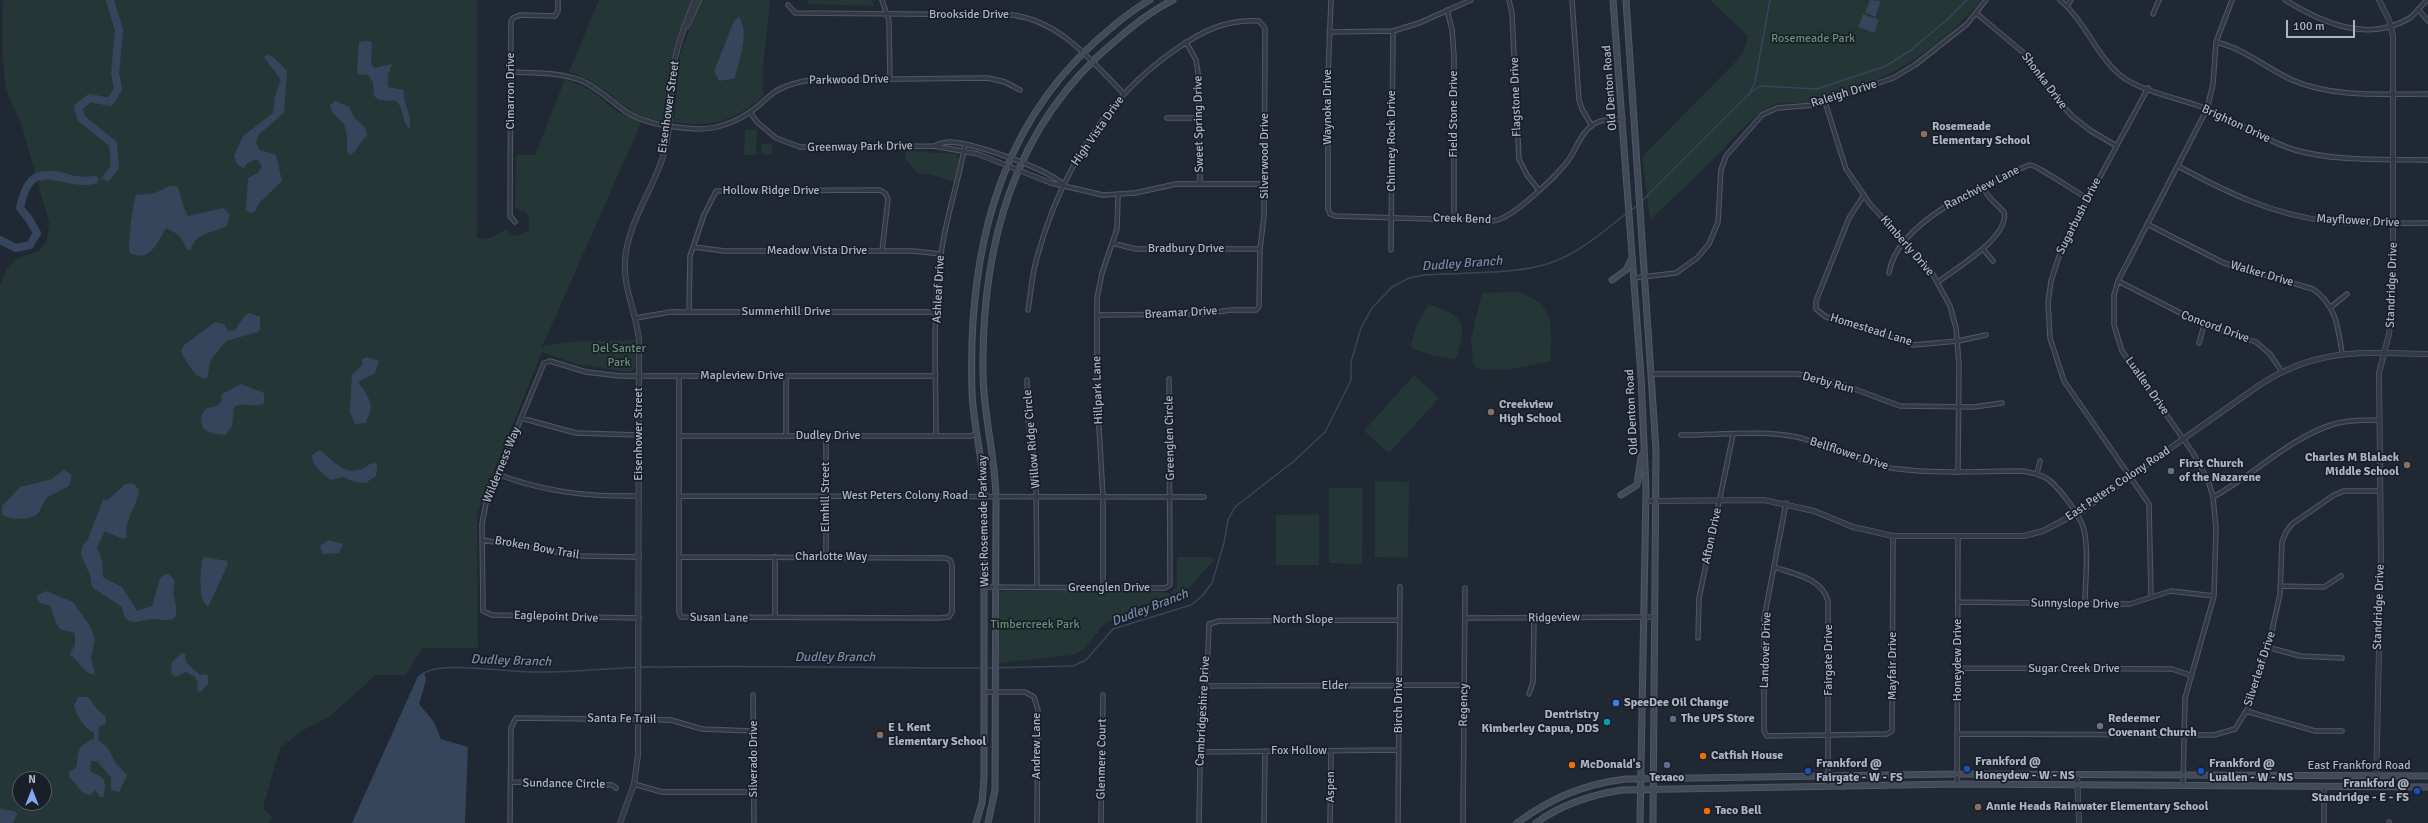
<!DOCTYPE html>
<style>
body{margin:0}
#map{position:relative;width:2428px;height:823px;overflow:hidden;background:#202834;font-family:Signika,sans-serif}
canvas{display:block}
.north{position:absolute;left:12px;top:771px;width:40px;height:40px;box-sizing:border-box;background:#191f29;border:1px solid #555b66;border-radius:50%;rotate:0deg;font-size:11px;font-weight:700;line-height:16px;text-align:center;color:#aeb4c2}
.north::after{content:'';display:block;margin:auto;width:14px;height:18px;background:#85a9f0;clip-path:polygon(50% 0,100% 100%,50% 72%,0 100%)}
.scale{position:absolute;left:2286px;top:20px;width:69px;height:18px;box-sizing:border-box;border:2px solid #aeb4c2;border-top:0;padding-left:5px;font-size:12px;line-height:14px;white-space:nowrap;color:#aeb4c2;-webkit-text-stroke:3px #191f29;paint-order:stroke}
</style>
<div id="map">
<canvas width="2428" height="823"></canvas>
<div class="north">N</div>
<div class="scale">100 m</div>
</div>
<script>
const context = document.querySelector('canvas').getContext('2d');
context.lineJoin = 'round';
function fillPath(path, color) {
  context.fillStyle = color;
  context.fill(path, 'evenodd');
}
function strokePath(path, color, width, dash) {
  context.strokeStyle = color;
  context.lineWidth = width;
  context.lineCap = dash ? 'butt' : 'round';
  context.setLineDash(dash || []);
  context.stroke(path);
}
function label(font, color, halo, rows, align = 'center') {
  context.font = font + ' Signika,sans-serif';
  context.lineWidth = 3.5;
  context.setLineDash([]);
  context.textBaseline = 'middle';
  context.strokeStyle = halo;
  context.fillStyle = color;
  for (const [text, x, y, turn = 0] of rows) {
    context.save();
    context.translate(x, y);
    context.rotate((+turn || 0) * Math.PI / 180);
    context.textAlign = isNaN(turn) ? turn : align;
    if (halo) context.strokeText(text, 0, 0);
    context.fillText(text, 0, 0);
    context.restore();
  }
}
const green = new Path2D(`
 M3 0H477V238H490L506 230 515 236 523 234 529 229V218L526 212 515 208 516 155H535L565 79 591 90 615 110 641 123 542 347 565 342 635 340V368L630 372 577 364 542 352 477 513 478 648H422L406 675H376L330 716 302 731 280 748 263 808 272 817 269 823H0V285L7 269 18 258 39 251 47 241 49 222 21 123 10 100 5 84 2 46ZM20 779H44V803H20Z
 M599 0H693L675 44 670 67 665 120C637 124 616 96 594 83 586 78 577 75 569 72Z
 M700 0H770L763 66V97C732 121 713 128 674 122L680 55Z
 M806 0H871L875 6 809 4Z
 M1710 0H1981C1937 53 1882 84 1816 101 1801 105 1783 99 1769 107 1748 120 1735 137 1718 154 1697 177 1673 198 1650 220L1642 157 1743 54 1748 36Z
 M745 130H757L756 155H744Z
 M761 149a6 6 0 1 1 12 0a6 6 0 1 1-12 0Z
 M906 151 957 154 959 158 955 182 929 174H918L905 158Z
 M1517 292C1557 305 1551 325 1551 361L1506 370H1480L1473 364 1471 339 1482 293Z
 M1428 304C1465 316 1468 323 1456 359L1432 355 1413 349 1411 345 1416 327Z
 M1414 375 1439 398 1389 453 1364 431Z
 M1375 481 1409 482 1408 558 1375 557Z
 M1329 488H1363L1362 564 1329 563Z
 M1319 514V565H1276V515Z
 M1177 557H1207L1215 559 1187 590 1166 600 1139 606 1103 625 1084 649 1073 655 999 663 1000 593 1003 591 1131 590 1171 593 1177 586Z`);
const water = new Path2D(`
 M1870 0 1881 1 1875 17 1865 12Z
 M1863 14 1879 20 1874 33 1858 27Z
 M739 17C750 34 739 59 735 78L719 81 714 71 734 21Z
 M367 41 372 42 371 63 374 68 392 64 388 75V87L404 90C402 104 414 117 409 129 401 120 405 109 396 101L379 100 374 96 373 82 368 75 358 74 357 72 359 42Z
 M267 55 272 56 287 71 284 113 258 135 256 143 260 150 276 155 282 181 259 203 255 211 250 213 246 210 248 178 259 172 262 166 257 159 248 163 243 168 237 164 234 156 243 136 273 113 275 96 281 80 264 57Z
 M336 101 349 107 354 117 366 129 367 136C359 142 358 151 350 155L347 152C347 144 348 131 343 123 338 116 332 115 330 105Z
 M117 148V161L108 178 85 183 55 177 40 181 37 174C44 172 49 170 56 171 72 173 100 191 112 169 115 163 114 153 117 148Z
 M169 186H177C182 197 182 206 188 216L223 208 230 214 227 225C216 233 194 232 191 250L187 249 179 235 166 228C157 243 150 263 130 253 127 247 133 203 136 195L155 193Z
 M250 313 260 317V329L258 332 226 341 210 361 208 376 206 379 198 376 192 370 181 352 183 346 215 322 224 324 228 331 235 330 245 315Z
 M367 357 379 361 375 373 358 382C368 396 377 406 365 423L355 424 350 412 352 375 362 365V359Z
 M241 384 264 393V403C255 409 244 401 234 407L232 426 225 435C215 434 203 433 201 422 204 399 213 413 220 403 222 401 221 397 222 394Z
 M320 450C332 458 340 474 358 470 365 469 368 463 375 463L377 465 376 476 366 483 355 482 343 477 330 480C323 474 311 465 312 455Z
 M64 470 72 475 69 486 46 498 38 514C29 520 10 521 2 514V506L20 487 52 479Z
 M125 484H134L139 490C137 507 124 519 127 537L122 539 105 531 97 547 102 560 103 577 122 587 137 611 152 606 160 578 166 574 170 575 175 581C170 599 180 604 175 618 164 622 163 619 154 619 140 619 125 631 122 607L92 587 90 575 81 555 82 547 88 539 103 500 109 499Z
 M328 540 343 544 339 553 323 554 320 546Z
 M204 557 227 561 228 564 208 607C197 598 201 573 202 560Z
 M46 591 73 602 90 626 95 639 91 658 95 675 88 673 70 654 75 645V633L62 630 58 627 50 606 40 603 36 596Z
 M182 653 185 654 186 662 200 675 206 674 208 676V684L201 692 197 691 198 683 195 677 186 672 175 677 171 673 172 662Z
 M424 672 426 680 419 704 434 722 441 739 468 747 465 823H352L418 676Z
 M78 697H88L97 709 105 716 106 723 99 727 98 740 107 747 117 765 127 775 119 792 111 790V777L97 761H91L90 771 103 778 105 785 104 797H100L95 790 91 795 83 793 69 776V772L76 768C80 751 74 748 94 739V733C83 727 78 717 74 706Z
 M0 809 14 811 17 814 13 823H0Z`);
const stream = new Path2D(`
 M1750 93 1760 86 1817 89 1886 66 1911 50 1948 19 1967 0
 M1641 202 1750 93 1755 82 1770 0
 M1630 211 1638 205
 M986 668 1073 666 1086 660 1113 629 1191 605 1202 596 1212 583 1224 543 1228 520 1235 507 1294 461 1325 432 1351 380V362L1361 328 1372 308 1392 287 1409 278 1424 275C1462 272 1515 275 1550 263 1578 254 1604 231 1627 213
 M424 673C442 661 505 672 529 672 568 673 607 668 646 667 758 665 871 668 983 668`);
const river = new Path2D(`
 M107 177 115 167 113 144 81 118 78 107 90 98 110 102 118 89 115 73 119 30 110 0
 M0 240 16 248 30 245 37 233 29 219 20 208C32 151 59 187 94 180`);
const minor = new Path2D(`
 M882 0 889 21 890 79
 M1331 0 1328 77V209L1330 214 1335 216 1493 221C1511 220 1555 177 1567 162 1577 149 1581 129 1598 122 1605 119 1615 119 1623 119
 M1509 0 1512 13 1519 159 1527 175 1538 189
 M1572 0 1579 100 1582 109 1592 126
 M2060 0C2085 21 2096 55 2120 75 2139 91 2178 98 2202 107 2234 119 2262 140 2295 150 2338 162 2384 159 2428 160
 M2285 0C2321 22 2366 43 2408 19 2416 15 2420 5 2428 0
 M788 5 795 13 1013 15C1062 22 1091 61 1124 94
 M2067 6 2071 0
 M2418 9 2428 21
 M1447 10 1452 29 1454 56V219
 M1976 13 2025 54 2056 99 2073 117 2091 131 2115 145
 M2153 14 2159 0
 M1329 32 1393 31 1419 23 1471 0
 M1186 42 1196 60 1199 80 1200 184
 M2216 42C2245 49 2266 68 2292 80 2334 98 2383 94 2428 94
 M511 72C535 73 558 72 580 80 598 87 610 101 625 111 645 125 675 128 699 129 717 129 736 122 750 112 760 106 767 97 776 91 788 84 801 81 814 80L988 78 1005 82 1020 90
 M2148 88 2062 247 2051 281 2048 303 2050 338 2064 381 2149 504 2151 595
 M1825 102 1846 169 1870 204 1931 271 1950 306 1956 328 1959 364 1958 471
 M750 112 757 122 776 138 800 147 934 146C939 144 945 142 950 142 974 143 1045 168 1063 184
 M1167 118H1199
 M934 146 978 154 1051 183 1103 195 1135 193 1176 184H1265
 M2178 166C2226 192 2273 215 2328 221 2361 225 2395 223 2428 223
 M1864 195 1849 218 1816 301V309L1826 317 1863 327 1913 345 1958 341 1986 335
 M515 222 510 216 511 21 513 18 520 15 555 16 558 11V0
 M2147 224 2224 263 2313 289C2336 305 2338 327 2342 353
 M1112 243 1136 249H1260
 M693 247 725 251H913L941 254
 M1983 249 1993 261
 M1391 250 1393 31
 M1889 273C1896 222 1986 183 2029 165 2034 163 2077 193 2087 198
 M1633 278 1676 273 1697 258 1709 244 1718 222 1721 170 1726 156 1762 115 1777 108 1815 105 1893 78 1915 65 1967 24 1986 0
 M2118 281 2204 325 2256 342 2270 354 2282 372
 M1938 282C1955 269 2010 237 2004 212L1990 198 1982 187
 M2331 307 2347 294
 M1028 310C1031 292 1032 272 1038 254 1061 173 1105 98 1175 50 1202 31 1226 19 1259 21L1265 28 1264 216 1260 249 1259 307 1256 310H1231L1203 314 1097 315
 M689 312 690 256 704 215 716 191 880 190 885 193 888 199 882 251
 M636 318 670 312H937
 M2199 343 2204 325
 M1652 374H1798L1841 384 1900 406 1974 407 2002 403
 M679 376V612L681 617 938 618 949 617 952 612V565L950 560 945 558 679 557
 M1027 380 1028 420 1036 479 1037 588
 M521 418 576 433 639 435
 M1681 435C1718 435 1760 430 1797 437 1831 445 1863 465 1898 469 1939 474 1982 471 2023 471 2032 473 2042 474 2049 480 2060 489 2081 516 2084 530 2089 553 2085 580 2085 604
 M679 436H970L977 434
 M786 436V376
 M936 436C936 376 932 313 941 254 946 216 959 181 965 144
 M497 474C544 492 589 497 639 496
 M2037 474 2040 461
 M679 496 1204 497
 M2213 497C2254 475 2289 438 2334 424 2348 420 2364 420 2379 420
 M1786 503 1764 619V731L1767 736 1887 734 1892 731 1893 536
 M482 540 581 556 639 557
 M826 558V436
 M1774 567C1794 574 1822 578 1828 601V786
 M2280 586 2324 587 2341 576
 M984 587 1137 588H1165L1170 585 1169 379
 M1103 588V497L1097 393V298L1102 273 1117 229 1118 196
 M1958 602 2120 604H2130L2171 591 2214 596
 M639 618 492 615 483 611 482 524 486 503 544 363 550 361 586 372 620 376H936
 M775 618V557
 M1465 618 1655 617
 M1698 638 1699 598 1733 435
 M2267 647 2300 656 2342 658
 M1958 668 2172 669 2190 675
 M1205 686 1465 685
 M984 692H1025L1034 697 1038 710 1037 823
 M1529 694 1533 682 1534 619
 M753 695 754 823
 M2246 711 2315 731H2342
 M1957 734 2214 735 2235 729 2248 708 2272 631 2280 594 2282 542 2286 532 2292 524 2334 495 2344 491H2380
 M1200 752 1399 750
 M511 782 612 785 616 788
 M634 784 662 792H754
 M1957 784 1958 537
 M2183 785 2185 698 2214 596 2216 528 2213 497 2208 480 2193 453 2122 351 2114 325V295L2118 281 2207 109 2213 84 2216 42 2232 0
 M2324 786V823
 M2389 822V823
 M510 823 511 728 516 718 671 720 702 729 753 731
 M1101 823 1103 695
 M1199 823 1201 709 1207 676 1209 624 1219 621 1399 620
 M1264 823 1265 751
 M1330 823 1331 751
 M1398 823 1400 587
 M1463 823 1465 588`);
const tertiary = new Path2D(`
 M687 26 699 0
 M1646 501 1764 500 1814 511 1853 527 1893 536H2024L2043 531 2083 510 2261 384C2319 347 2363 353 2428 354
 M2077 774 2079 823
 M2376 787 2381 558 2379 373 2389 334 2393 295V36L2389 20 2379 0
 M620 823 634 784 638 755 639 341C637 314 623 289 625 261 627 223 654 189 664 153 671 129 670 103 672 78 674 52 685 24 695 0`);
const secondary = new Path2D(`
 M1613 0 1641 376 1646 490 1640 823
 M1626 0 1656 450 1653 823
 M1612 280 1626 270 1631 260
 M1621 495 1637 485 1641 457 1644 452
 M976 823 982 803 984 777V496C984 461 973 427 972 391 968 261 994 133 1095 42 1112 27 1130 11 1150 0
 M988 823 995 790 996 497C995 456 984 417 983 376 981 248 1012 127 1114 42 1132 26 1151 11 1173 0
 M1517 823C1551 798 1584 784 1626 779L1957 774 2428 776
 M1536 823C1562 804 1590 795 1622 790L1957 784 2428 787`);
const markers = [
 [1924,134,4,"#8d6e63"],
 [1491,412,4,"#8d6e63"],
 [2407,465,4,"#8d6e63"],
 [2171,471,4,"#6b7280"],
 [1616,703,4,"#3f7fe0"],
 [1673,719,4,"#5c6f8a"],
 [1607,722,4,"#0f9aa8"],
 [2100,726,4,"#6b7280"],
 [880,735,4,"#8d6e63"],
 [1703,756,4,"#e8710a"],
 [1572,765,4,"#e8710a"],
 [1667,765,4,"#5c6f8a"],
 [1967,769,4,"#1a4fb4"],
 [1808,771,4,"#1a4fb4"],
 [2201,771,4,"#1a4fb4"],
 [2417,791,4,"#1a4fb4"],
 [1978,807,4,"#8d6e63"],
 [1707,811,4,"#e8710a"]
];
const streetNames = [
 ["Brookside Drive",969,15],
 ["Parkwood Drive",849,80,-1],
 ["Shonka Drive",2044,81,53],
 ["Old Denton Road",1610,88,-94],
 ["Cimarron Drive",511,91,-90],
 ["Raleigh Drive",1844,94,-17],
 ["Flagstone Drive",1516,97,-92],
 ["Eisenhower Street",669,107,-82],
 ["Waynoka Drive",1328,107,-90],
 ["Field Stone Drive",1454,114,-90],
 ["Sweet Spring Drive",1199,124,-91],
 ["Brighton Drive",2236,124,25],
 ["High Vista Drive",1098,131,-55],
 ["Chimney Rock Drive",1392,141,-90],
 ["Greenway Park Drive",860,147,-1],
 ["Silverwood Drive",1265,156,-90],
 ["Ranchview Lane",1982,188,-27],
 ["Hollow Ridge Drive",771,191],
 ["Sugarbush Drive",2079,216,-63],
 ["Creek Bend",1462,219,2],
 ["Mayflower Drive",2358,221,3],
 ["Kimberly Drive",1907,246,49],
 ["Bradbury Drive",1186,249],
 ["Meadow Vista Drive",817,251],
 ["Walker Drive",2262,274,16],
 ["Standridge Drive",2392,285,-88],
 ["Ashleaf Drive",939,289,-87],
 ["Summerhill Drive",786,312],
 ["Breamar Drive",1181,313,-3],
 ["Concord Drive",2215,327,20],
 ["Homestead Lane",1871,330,17],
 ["Mapleview Drive",742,376],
 ["Derby Run",1828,383,15],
 ["Luallen Drive",2147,386,55],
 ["Hillpark Lane",1098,390,-92],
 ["Old Denton Road",1632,412,-93],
 ["Eisenhower Street",639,434,-90],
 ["Dudley Drive",828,436],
 ["Greenglen Circle",1170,438,-91],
 ["Willow Ridge Circle",1032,439,-95],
 ["Bellflower Drive",1849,454,18],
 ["Wilderness Way",502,465,-68],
 ["East Peters Colony Road",2118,484,-34],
 ["West Peters Colony Road",905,496],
 ["Elmhill Street",826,497,-90],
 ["West Rosemeade Parkway",984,521,-91],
 ["Afton Drive",1712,536,-78],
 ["Broken Bow Trail",537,548,10],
 ["Charlotte Way",831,557],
 ["Greenglen Drive",1109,588],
 ["Sunnyslope Drive",2075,604,1],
 ["Standridge Drive",2379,607,-88],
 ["Eaglepoint Drive",556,617,2],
 ["Susan Lane",719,618,1],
 ["Ridgeview",1554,618,-1],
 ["North Slope",1303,620],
 ["Landover Drive",1766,650,-88],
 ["Fairgate Drive",1829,660,-90],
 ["Honeydew Drive",1958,660,-90],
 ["Mayfair Drive",1893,666,-90],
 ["Sugar Creek Drive",2074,669],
 ["Silverleaf Drive",2260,669,-72],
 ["Elder",1335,686],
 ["Birch Drive",1399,705,-90],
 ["Regency",1464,705,-89],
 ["Cambridgeshire Drive",1203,711,-87],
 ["Santa Fe Trail",622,719,1],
 ["Andrew Lane",1037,746,-90],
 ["Fox Hollow",1299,751],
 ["Silverado Drive",754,759,-90],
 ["Glenmere Court",1102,759,-89],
 ["East Frankford Road",2359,766],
 ["Sundance Circle",564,784,1],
 ["Aspen",1331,787,-90]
];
const parkNames = [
 ["Rosemeade Park",1813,39],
 ["Del Santer",619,349],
 ["Park",619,363],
 ["Timbercreek Park",1035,625]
];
const poiNames = [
 ["Rosemeade",1932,127],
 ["Elementary School",1932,141],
 ["Creekview",1499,405],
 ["High School",1499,419],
 ["Charles M Blalack",2399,458,"right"],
 ["Middle School",2399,472,"right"],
 ["First Church",2179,464],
 ["of the Nazarene",2179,478],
 ["SpeeDee Oil Change",1624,703],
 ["Dentristry",1599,715,"right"],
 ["Kimberley Capua, DDS",1599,729,"right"],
 ["The UPS Store",1681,719],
 ["Redeemer",2108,719],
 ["Covenant Church",2108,733],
 ["E L Kent",888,728],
 ["Elementary School",888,742],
 ["Catfish House",1711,756],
 ["Frankford @",1975,762],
 ["Honeydew - W - NS",1975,776],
 ["Frankford @",1816,764],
 ["Fairgate - W - FS",1816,778],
 ["Frankford @",2209,764],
 ["Luallen - W - NS",2209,778],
 ["McDonald's",1580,765],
 ["Texaco",1667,778,"center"],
 ["Frankford @",2409,784,"right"],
 ["Standridge - E - FS",2409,798,"right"],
 ["Annie Heads Rainwater Elementary School",1986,807],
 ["Taco Bell",1715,811]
];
const waterNames = [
 ["Dudley Branch",1462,264,-4],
 ["Dudley Branch",1150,608,-21],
 ["Dudley Branch",835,658],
 ["Dudley Branch",511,661,2]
];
fillPath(green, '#253637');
fillPath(water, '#36455c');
strokePath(stream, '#36455c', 1.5);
strokePath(river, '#36455c', 8);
strokePath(minor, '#515763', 5.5);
strokePath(tertiary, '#515763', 6);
strokePath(secondary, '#515763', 7);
strokePath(minor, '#343a45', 3.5);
strokePath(tertiary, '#343a45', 4.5);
strokePath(secondary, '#424958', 5);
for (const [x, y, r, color] of markers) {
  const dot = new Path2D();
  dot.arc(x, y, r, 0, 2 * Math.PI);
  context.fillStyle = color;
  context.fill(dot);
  strokePath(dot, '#191f29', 1.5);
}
label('12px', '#aeb4c2', '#191f29', streetNames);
label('12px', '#679073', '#191f29', parkNames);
label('bold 12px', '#aeb4c2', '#191f29', poiNames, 'left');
label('italic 13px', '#778aa9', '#191f29', waterNames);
</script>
